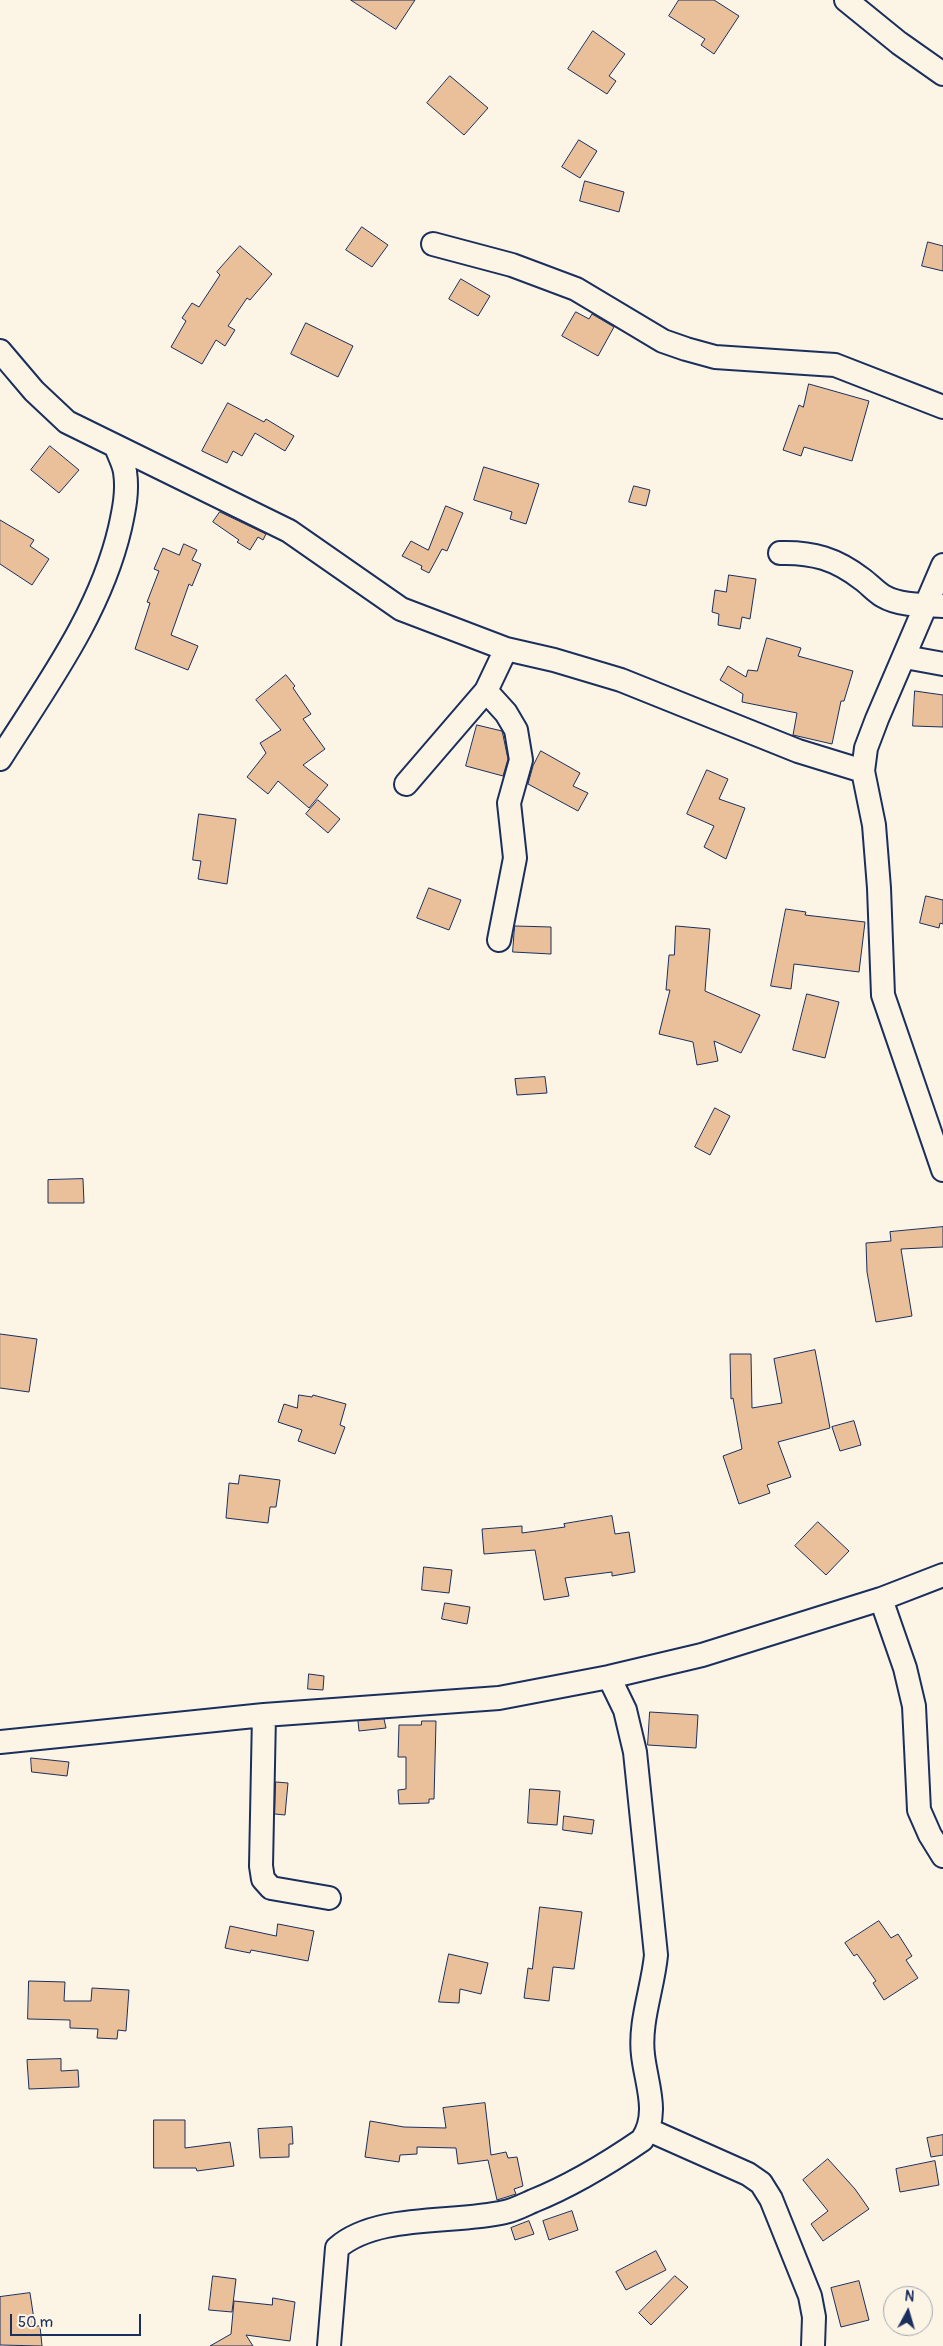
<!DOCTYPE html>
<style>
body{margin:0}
#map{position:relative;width:943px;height:2346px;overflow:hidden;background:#fcf5e5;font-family:Pangolin,sans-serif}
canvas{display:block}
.north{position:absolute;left:883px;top:2286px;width:50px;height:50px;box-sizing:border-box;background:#fcf5e5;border:1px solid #a2a6af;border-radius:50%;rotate:6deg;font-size:14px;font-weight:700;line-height:20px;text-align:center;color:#1b2f5e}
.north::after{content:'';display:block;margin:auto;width:18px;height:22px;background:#1b2f5e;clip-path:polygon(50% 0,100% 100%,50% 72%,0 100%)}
.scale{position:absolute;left:10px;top:2314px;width:131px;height:22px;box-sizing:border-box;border:2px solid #1b2f5e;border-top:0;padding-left:6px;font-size:15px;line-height:18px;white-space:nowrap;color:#1b2f5e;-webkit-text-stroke:4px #fcf5e5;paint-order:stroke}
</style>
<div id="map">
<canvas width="943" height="2346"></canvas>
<div class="north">N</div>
<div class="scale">50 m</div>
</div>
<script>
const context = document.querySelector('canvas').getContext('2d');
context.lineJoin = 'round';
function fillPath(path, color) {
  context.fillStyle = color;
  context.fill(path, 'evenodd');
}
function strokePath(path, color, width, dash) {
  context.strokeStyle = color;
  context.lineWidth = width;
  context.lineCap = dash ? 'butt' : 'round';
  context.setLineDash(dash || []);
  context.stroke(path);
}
const building = new Path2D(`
 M351 0H415L396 29Z
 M679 0H714L739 16 714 54 701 45 705 39 669 16Z
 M593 31 625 54 609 76 616 81 607 94 568 69Z
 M450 76 488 108 464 135 427 103Z
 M579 140 597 151 580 178 562 167Z
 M585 181 624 192 619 212 580 201Z
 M362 227 388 245 372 267 346 250Z
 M928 242 943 246V271L922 266Z
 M240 246 272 274 250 300 247 298 228 326 235 330 225 346 216 340 202 364 171 347 186 321 182 318 192 303 199 307 220 275 217 272Z
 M461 279 490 296 478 316 449 299Z
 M576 312 589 319 592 314 614 327 598 356 562 336Z
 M306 323 353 346 338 377 291 354Z
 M809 384 869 401 852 461 804 447 801 456 783 450 799 405 803 407Z
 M228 403 264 422 266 419 294 436 285 451 255 433 242 456 233 451 227 463 202 451Z
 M50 446 79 470 59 493 31 470Z
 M484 467 539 484 526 524 510 519 512 512 474 500Z
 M634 486 650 490 646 506 629 502Z
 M446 506 463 513 447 551 442 549 429 573 421 569 422 566 402 556 411 541 428 550Z
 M220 512 266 534 263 540 258 537 250 550 237 542 239 540 213 522Z
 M0 520 34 540 30 546 49 559 32 585 0 564Z
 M184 544 197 550 192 560 201 564 192 586 189 584 171 635 198 646 188 670 135 649 150 603 147 602 159 571 154 569 163 548 179 555Z
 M729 575 756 579 750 619 742 617 740 629 718 625 719 614 712 612 715 590 726 592Z
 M767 638 801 648 798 656 853 671 844 701H841L832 744 793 735 797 713 742 702 743 694 720 680 728 666 746 677 748 670 757 671Z
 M286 675 295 686 293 688 311 714 303 719 325 749 303 765 328 785 309 808 278 781 268 794 247 777 266 753 260 743 281 730 256 700Z
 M915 691 943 695V727L913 726Z
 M477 725 502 731 503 735 508 759 503 776 466 766Z
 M541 751 580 773 573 786 588 793 578 811 528 784 533 766Z
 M707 770 728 779 719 799 745 808 726 859 704 847 714 826 687 814Z
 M318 800 340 819 328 833 306 814Z
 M199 814 236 819 227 884 198 879 201 861 193 860Z
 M429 888 461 900 449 930 417 918Z
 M926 896 943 900V924L940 923 939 928 920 923Z
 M786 909 806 912 805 915 865 922 859 972 794 964 791 989 771 986Z
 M515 926 551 927V954L513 952Z
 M676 926 710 929 705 991 760 1015 741 1053 714 1041 718 1061 697 1065 693 1042 659 1034 670 990H666L669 955H674Z
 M807 994 839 1002 825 1058 793 1050Z
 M545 1077 547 1093 517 1095 515 1079Z
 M715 1108 730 1116 710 1155 695 1147Z
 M83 1179 84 1203H48V1180Z
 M943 1227V1247L901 1249 912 1316 876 1322 867 1272 866 1243 891 1241 890 1232Z
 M0 1334 37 1339 29 1392 0 1388Z
 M815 1350 830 1428 778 1442 791 1477 767 1485 770 1493 739 1504 723 1456 742 1449 733 1398 731 1399 730 1354H751L752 1408 782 1403 774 1359Z
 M299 1395 312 1397 313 1395 346 1404 340 1425 345 1427 335 1454 298 1441 302 1430 278 1422 284 1404 297 1408Z
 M854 1421 861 1445 840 1451 832 1427Z
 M240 1475 280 1480 276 1507H270L268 1523 226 1518 229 1483 238 1484Z
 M612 1516 615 1534 629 1532 635 1572 612 1576V1572L565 1578 569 1596 544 1600 535 1550 484 1554 482 1529 522 1526V1533L565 1527 564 1524Z
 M818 1522 849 1551 826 1575 795 1546Z
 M424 1567 452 1570 449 1593 422 1590Z
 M445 1603 470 1607 467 1624 442 1619Z
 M309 1674 324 1676 323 1690 308 1689Z
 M650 1712 698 1715 696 1748 648 1745Z
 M384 1719 386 1728 359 1731 358 1721Z
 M422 1721H436L434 1799H429V1803L399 1804 398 1790 406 1789V1757H398L399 1725H421Z
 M31 1758 69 1762 67 1776 32 1772Z
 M276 1782 288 1783 285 1815 275 1814Z
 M530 1789 560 1791 557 1825 528 1823Z
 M564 1816 594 1820 592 1834 563 1830Z
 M540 1907 582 1912 574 1969 553 1967 549 2001 524 1998 528 1968 532 1969Z
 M879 1921 891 1938 898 1934 912 1956 906 1960 918 1978 884 2000 873 1983 876 1981 857 1954 854 1956 845 1943Z
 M278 1924 314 1931 308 1961 251 1950 250 1953 225 1948 230 1926 276 1936Z
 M449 1954 488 1963 481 1994 460 1989 459 2003 439 2002Z
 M29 1981 65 1982 64 2001H91L92 1988 129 1990 126 2031 118 2030 117 2039 97 2038 98 2029 70 2028V2020L28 2019Z
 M61 2059V2071L78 2070 79 2087 29 2089 27 2060Z
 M485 2103 491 2155 506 2152 508 2158 517 2157 523 2186 514 2189 516 2194 497 2200 488 2160 458 2164 456 2148 417 2147V2154L400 2155 399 2162 365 2157 370 2121 404 2127 446 2128 443 2108Z
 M154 2120H185V2148L230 2142 234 2166 197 2171 196 2168H154Z
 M292 2127 293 2144H289V2157L260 2158 258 2129Z
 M943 2135V2155L931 2157 927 2138Z
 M828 2159 855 2189 869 2209 823 2241 811 2224 828 2211 803 2180Z
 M935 2161 939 2185 900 2192 896 2169Z
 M572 2211 578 2230 549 2240 543 2221Z
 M529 2221 534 2234 515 2240 511 2228Z
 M656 2251 666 2270 626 2290 616 2272Z
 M213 2276 236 2279 232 2312 209 2310Z
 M675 2276 688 2287 651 2325 639 2313Z
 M859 2281 869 2320 841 2327 831 2288Z
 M30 2293 35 2326H40L42 2346 0 2345V2297Z
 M273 2298 295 2302 290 2341 246 2335 253 2346H210L231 2334 234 2301 272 2305Z`);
const minor = new Path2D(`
 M846 0 899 43 943 74
 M433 244 512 265 576 289 663 341 686 349 715 357 835 365 943 407
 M0 351 34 391 67 422 289 531 401 609 506 649 554 660 621 680 798 751 863 771
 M780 553C813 552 836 559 862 579 869 584 876 592 883 596 900 606 924 605 943 606
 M943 565 877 719 866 748 863 771 874 825 879 888 883 995 943 1170
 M905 657 943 664
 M486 691 506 713 516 730 521 760 509 803 515 858 499 940
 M0 759C46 686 100 614 120 528 124 510 128 491 125 472 124 464 119 455 116 447
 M406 784 486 691 506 649
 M881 1599 905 1668 914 1706 919 1810 930 1835 943 1856
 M264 1715 261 1866 263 1879 271 1888 329 1898
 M0 1742 264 1715 499 1698 609 1677 702 1655 881 1599 943 1575
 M649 2130 748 2174 761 2183 771 2199 810 2296 814 2317 813 2346
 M329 2346 337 2248C377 2213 455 2224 505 2212 515 2210 524 2205 533 2201 573 2185 607 2164 642 2140 660 2114 646 2083 643 2055 639 2022 653 1988 656 1955L635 1752 625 1710 609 1677`);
fillPath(building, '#e9c099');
strokePath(building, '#1b2f5e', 1);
strokePath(minor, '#1b2f5e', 26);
strokePath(minor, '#fcf5e5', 22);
</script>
